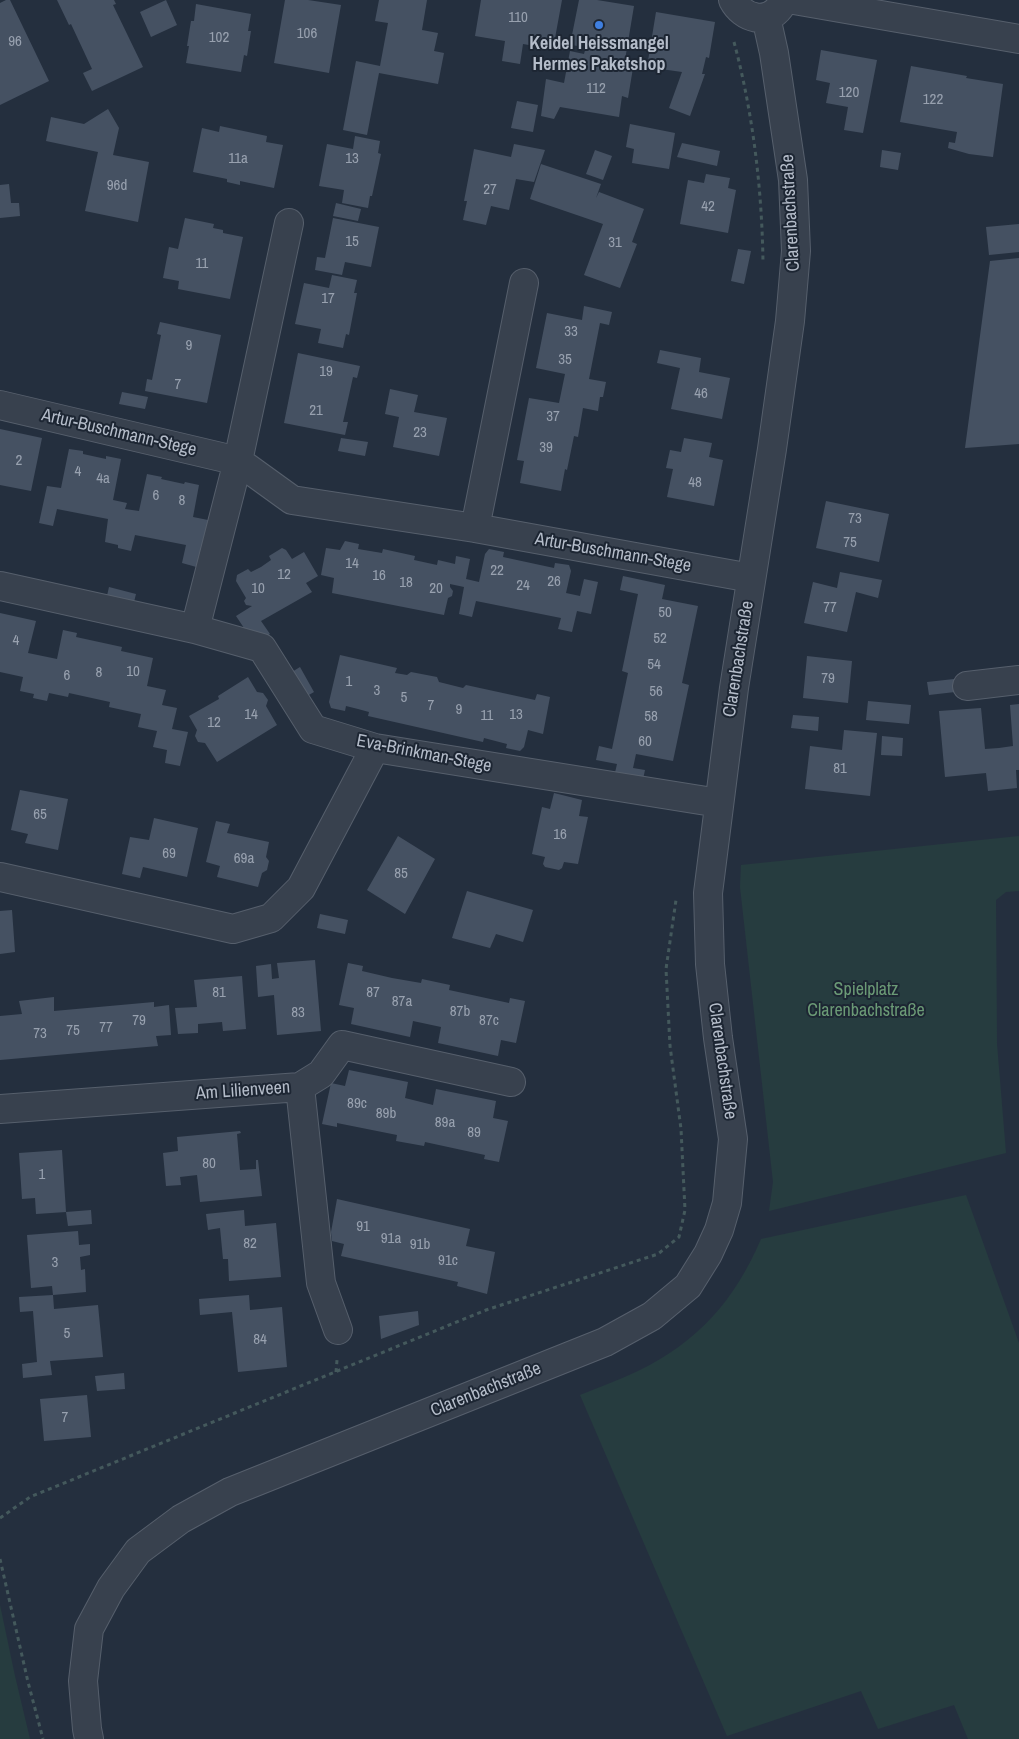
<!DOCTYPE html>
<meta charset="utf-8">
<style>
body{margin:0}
canvas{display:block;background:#242f3e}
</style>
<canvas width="1019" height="1739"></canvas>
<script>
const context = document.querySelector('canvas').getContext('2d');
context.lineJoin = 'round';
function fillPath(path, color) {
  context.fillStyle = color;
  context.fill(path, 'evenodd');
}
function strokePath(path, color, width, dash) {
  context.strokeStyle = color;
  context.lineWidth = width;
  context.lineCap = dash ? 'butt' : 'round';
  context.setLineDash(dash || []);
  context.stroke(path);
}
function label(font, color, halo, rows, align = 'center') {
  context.font = font + ' "Archivo Narrow",sans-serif';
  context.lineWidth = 4;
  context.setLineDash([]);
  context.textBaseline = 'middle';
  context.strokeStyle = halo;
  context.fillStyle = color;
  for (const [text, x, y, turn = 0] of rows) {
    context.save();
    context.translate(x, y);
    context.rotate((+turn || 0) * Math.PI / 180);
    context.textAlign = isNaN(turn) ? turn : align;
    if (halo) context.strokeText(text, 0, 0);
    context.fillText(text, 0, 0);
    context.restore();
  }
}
const green = new Path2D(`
 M1019 836V891L1006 892 996 900 997 1044 1006 1153 769 1211 773 1182 740 887 741 865Z
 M966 1195 1019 1343V1739H968L954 1705 878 1729 861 1691 727 1736 580 1395C599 1387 619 1380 638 1371 698 1342 735 1300 761 1239Z
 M0 1605 15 1676 30 1739H0Z`);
const building = new Path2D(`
 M6 0H10L49 81 0 105V3Z
 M57 0H114L116 4 113 5 143 67 92 91 83 73 92 69 71 24 69 25Z
 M166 0 177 25 151 37 140 12Z
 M285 0H308L341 5 329 73 274 63Z
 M379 0H427L422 30 438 33 434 51 444 53 438 84 379 73 367 135 343 130 356 61 380 66 388 23 375 21Z
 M481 0H562L553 49 523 44 520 64 502 61 505 41 475 36Z
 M579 0H597L634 6 625 60 634 62 628 98 622 96 619 117 560 107 554 119 541 116 546 79 564 83 570 51 584 54 586 47 570 45Z
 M196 4 251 14 248 31H251L247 56 244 55 241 72 186 63 189 46H187L191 21H194Z
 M656 12 715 22 709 58 706 57 702 74H705L690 116 669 108 682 72 647 67Z
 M821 50 877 60 863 133 844 130 848 107 826 103 830 83 816 80Z
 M911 66 967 76 966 78 1003 84 993 157 969 154 948 148 949 142 955 143 957 132 900 122Z
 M517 101 538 105 533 132 511 128Z
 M108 109 119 128 113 155 149 162 138 222 85 211 98 152 46 141 51 117 84 124Z
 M630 124 675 133 669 169 632 163 634 149 626 147Z
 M220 126 267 136 266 142 283 145 274 188 240 181V185L227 182V179L193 172 202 128 219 132Z
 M355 136 380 141 378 153 381 154 372 196H370L368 208 342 203 344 190 319 186 327 144 353 149Z
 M682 143 720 151 717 166 677 157Z
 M514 144 545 150 534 182 516 179 509 210 491 206 486 225 463 220 467 201H464L474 149 511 157Z
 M595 150 612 156 603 180 586 174Z
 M882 150 901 153 898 170 880 167Z
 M541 164 601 184 596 198 599 192 644 209 632 242 637 244 620 288 584 275 603 224 530 199Z
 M706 174 730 178 728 188 736 190 728 233 680 224 688 180 704 183Z
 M9 184 11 203H19L20 216 0 218V185Z
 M336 203 361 209 358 221 333 216Z
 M185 218 214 224 213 228 223 230V233L243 237 230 299 178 289 179 281 163 278 169 247 178 249Z
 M333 218 379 227 371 267 345 262 342 275 315 270 317 257 325 258Z
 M1019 224V252L989 255 986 227Z
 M738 249 751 251 744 284 731 281Z
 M1019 258V444L965 448 990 261Z
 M332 275 357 280 354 293H357L349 335 346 334 343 348 318 343 321 329 295 324 304 283 329 288Z
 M584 306 612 312 609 325 600 323 589 379 606 382 603 397H600L598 411 583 408 578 437 574 436 567 470 565 469 561 491 520 483 524 461 517 460 529 398 559 403 565 374 536 368 547 313 582 320Z
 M160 322 221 335 207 403 145 391 147 379 152 380 161 335 157 334Z
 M660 350 701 358 699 372 730 378 722 419 671 409 680 368 657 363Z
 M298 353 360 366 357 378 353 377 343 422H348L345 435 284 423Z
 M390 389 418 395 414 412 447 418 439 456 393 447 399 417 385 414Z
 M122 392 148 397 145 409 119 404Z
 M0 429 42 438 31 491 0 485Z
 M341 438 368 442 365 456 338 451Z
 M684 438 712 443 709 457 723 460 714 506 667 497 673 469 666 468 670 450 681 452Z
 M69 449 83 451V454L106 459V456L121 459 113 500 127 503 125 509 139 511 147 474 162 477 161 479 184 484 185 482 199 485 193 517 213 521 200 568 182 563 186 545 135 535 131 551 118 548V545L105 542 108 519 57 509 53 526 39 523 47 486 61 488Z
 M826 501 889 514 879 562 816 548Z
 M345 541 359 544 358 549 382 553 383 549 415 556 414 560 437 565 438 560 455 564 456 556 470 559 466 579 479 582 485 554 489 549 504 552 503 557 554 568 555 563 569 565 571 571 566 593 580 596 584 579 598 582 591 614 577 611 572 632 558 629 561 618 476 601 472 617 459 614 464 587 450 584V587L453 591 452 596 448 598 444 615 332 593 334 578 321 575 326 548 340 550Z
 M282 548 286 550 292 559 304 552 318 576 306 583 312 592 261 621 270 634 263 639 248 634 236 616 252 606 246 605 244 601 246 598 236 581 237 575 248 569 251 572 261 567 271 560 269 556Z
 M840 572 882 580 878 598 856 592 847 632 804 623 813 582 837 588Z
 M623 576 665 585 662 599 698 606 682 683 689 685 673 761 636 754 633 768 645 770 642 784 614 777 617 764 596 760 599 746 612 749 628 673 622 671 638 594 620 590Z
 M109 587 136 594 133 606 106 600Z
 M0 613 36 621 28 653 57 659 63 630 77 633 76 637 122 647 121 651 153 658 147 686 166 690 162 705 177 708 172 729 188 732 180 766 165 763 167 750 153 747 157 731 138 727 141 714 109 707 110 702 69 693 68 697 49 693 47 701 33 698 34 694 20 691 23 677 0 672Z
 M340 655 397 668 395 673 407 675 411 672 437 677 439 682 463 688 466 685 535 700 537 694 550 697 543 734 528 730 524 747 520 751 506 748 507 744 484 738 483 742 368 716 369 712 358 709 346 706 345 711 331 708 329 702Z
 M807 656 852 661 848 703 803 698Z
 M300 667 314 692 302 699 287 675Z
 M248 677 257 692 263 693 268 700 266 706 277 725 217 762 205 743 198 742 195 736 197 730 189 716 219 699 218 696Z
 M954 679 955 692 929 695 927 682Z
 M868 701 911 705 909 724 866 720Z
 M1019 704V770H1016L1017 788 988 791 986 773 945 777 939 711 981 708 985 749 999 748 1013 746 1010 705Z
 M793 715 819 717 818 731 791 728Z
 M844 730 877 733 870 796 805 789 810 746 842 750Z
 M882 736 903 738 902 756 881 755Z
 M20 790 68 799 58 850 25 843 28 834 11 830Z
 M554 793 582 800 579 816 588 817 578 864 564 862 562 868 559 870 545 867 543 864 545 857 532 854 542 807 550 809Z
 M154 818 198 828 187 877 143 867 140 878 122 874 130 837 149 840Z
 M216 821 230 824 227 833 269 842 266 857 269 861 267 870 262 873 258 887 217 877 220 866 206 862Z
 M398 836 435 859 405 914 367 890Z
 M467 891 533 910 523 942 496 934 490 948 452 938Z
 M12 910 15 952 0 954V911Z
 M320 914 348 920 345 934 317 928Z
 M315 960 321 1031 277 1035 274 995 258 997 256 966 271 964 272 979 279 978 277 963Z
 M348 963 363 966 362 971 392 978 421 983 422 979 450 985 449 990 509 1003 510 998 525 1001 516 1043 501 1040 498 1056 438 1043 441 1027 413 1021 410 1037 351 1024 354 1008 339 1005Z
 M242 976 246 1029 223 1031 222 1022 198 1024V1033L178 1034 175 1008 197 1007 194 980Z
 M54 997V1011L154 1002V1007L169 1005 171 1035 156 1036 158 1046 0 1060V1016L22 1014 19 1001Z
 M349 1070 408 1082 405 1098 433 1105 436 1089 496 1101 493 1118 508 1121 499 1162 484 1159 485 1155 425 1142 424 1146 396 1141 397 1135 337 1123V1127L322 1124 331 1083 345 1086Z
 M240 1131 241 1133 237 1134 240 1170 256 1169V1160H258L262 1196 200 1202 197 1175 180 1177 181 1185 166 1186 163 1153 178 1151 177 1137Z
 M62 1150 66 1212 36 1214 35 1198 22 1199 19 1153Z
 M337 1199 470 1229 466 1246 495 1252 487 1294 457 1286 458 1282 341 1256 344 1244 332 1241 331 1232Z
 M91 1210 92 1224 68 1226 66 1212Z
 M244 1210 245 1226 276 1223 281 1277 229 1281 228 1259H223L220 1228 208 1230 206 1214Z
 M78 1231 79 1245 90 1244V1255L80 1257 81 1270 85 1269 86 1292 53 1295 52 1286 31 1288 27 1235Z
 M53 1295 54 1309 98 1305 103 1357 50 1361 52 1375 23 1378 22 1364 37 1362 33 1311 20 1312 19 1297Z
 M249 1295 250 1310 282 1307 287 1367 238 1372 232 1312 200 1315 199 1299Z
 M418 1311 419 1325 381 1339 379 1316Z
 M124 1373 125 1389 97 1391 95 1376Z
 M87 1395 91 1437 44 1441 40 1399Z`);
const path = new Path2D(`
 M734 42C753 113 762 189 763 263
 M336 1372 337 1360
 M0 1518 30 1497 486 1310 658 1254 679 1237 685 1210 681 1129 670 1046 666 969 676 900
 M0 1559 28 1682 43 1739`);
const minor = new Path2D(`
 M733 0C743 19 767 25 780 7
 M794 0 1019 39
 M289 223 238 461 292 500 475 528 751 578
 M0 405 238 461 195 629
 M475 528 524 283
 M0 586 195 629 262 648 313 729 375 748 719 803
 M967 686 1019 680
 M0 877 233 929 271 918 301 888 375 748
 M300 1087 321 1074 342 1045 511 1082
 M0 1109 300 1087 321 1283 338 1330
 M89 1739 87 1729 83 1681 89 1629 111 1588 138 1551 181 1519 230 1492 605 1342 652 1316 688 1286 708 1254 719 1230 727 1203 733 1139 718 1038 710 964 708 893 734 688 772 449 790 321 796 251 793 180 774 53 766 17`);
const markers = [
 [599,25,5,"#3f7fe0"]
];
const numberNames = [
 ["110",518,18],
 ["106",307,34],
 ["102",219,38],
 ["96",15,42],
 ["112",596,89],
 ["120",849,93],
 ["122",933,100],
 ["11a",238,159],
 ["13",352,159],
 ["96d",117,186],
 ["27",490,190],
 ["42",708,207],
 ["15",352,242],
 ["31",615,243],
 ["11",202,264],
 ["17",328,299],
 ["33",571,332],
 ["9",189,346],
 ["35",565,360],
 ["19",326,372],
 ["7",178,385],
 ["46",701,394],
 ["21",316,411],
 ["37",553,417],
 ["23",420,433],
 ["39",546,448],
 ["2",19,461],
 ["4",78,472],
 ["4a",103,479],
 ["48",695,483],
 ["6",156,496],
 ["8",182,501],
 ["73",855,519],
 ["75",850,543],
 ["14",352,564],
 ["22",497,571],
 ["12",284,575],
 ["16",379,576],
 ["26",554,582],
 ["18",406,583],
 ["24",523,586],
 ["10",258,589],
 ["20",436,589],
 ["77",830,608],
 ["50",665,613],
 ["52",660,639],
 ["4",16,641],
 ["54",654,665],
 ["10",133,672],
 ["8",99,673],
 ["6",67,676],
 ["79",828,679],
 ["1",349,682],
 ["3",377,691],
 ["56",656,692],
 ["5",404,698],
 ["7",431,706],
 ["9",459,710],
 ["14",251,715],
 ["13",516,715],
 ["11",487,716],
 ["58",651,717],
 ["12",214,723],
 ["60",645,742],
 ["81",840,769],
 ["65",40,815],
 ["16",560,835],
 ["69",169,854],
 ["69a",244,859],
 ["85",401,874],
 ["81",219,993],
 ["87",373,993],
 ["87a",402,1002],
 ["87b",460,1012],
 ["83",298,1013],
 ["79",139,1021],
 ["87c",489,1021],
 ["77",106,1028],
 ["75",73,1031],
 ["73",40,1034],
 ["89c",357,1104],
 ["89b",386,1114],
 ["89a",445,1123],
 ["89",474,1133],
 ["80",209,1164],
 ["1",42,1175],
 ["91",363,1227],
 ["91a",391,1239],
 ["82",250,1244],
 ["91b",420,1245],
 ["91c",448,1261],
 ["3",55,1263],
 ["5",67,1334],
 ["84",260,1340],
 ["7",65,1418]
];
const poiNames = [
 ["Keidel Heissmangel",599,44],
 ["Hermes Paketshop",599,65]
];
const streetNames = [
 ["Clarenbachstraße",791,213,-93],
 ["Artur-Buschmann-Stege",119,433,13],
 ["Artur-Buschmann-Stege",613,553,10],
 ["Clarenbachstraße",739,659,-81],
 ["Eva-Brinkman-Stege",424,754,11],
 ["Clarenbachstraße",722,1061,82],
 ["Am Lilienveen",243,1091,-4],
 ["Clarenbachstraße",486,1390,-22]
];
const parkNames = [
 ["Spielplatz",866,990],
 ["Clarenbachstraße",866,1011]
];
fillPath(green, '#263c3f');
fillPath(building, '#455162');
strokePath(minor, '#565f6c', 30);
strokePath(path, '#44595c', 3, [4, 4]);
strokePath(minor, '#38414e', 28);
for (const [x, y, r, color] of markers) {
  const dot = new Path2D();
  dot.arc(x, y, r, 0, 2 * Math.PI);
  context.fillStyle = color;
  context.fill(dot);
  strokePath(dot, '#1d2633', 2);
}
label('15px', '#98a1af', null, numberNames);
label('bold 18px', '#b4bcc9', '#1d2633', poiNames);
label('18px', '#b4bcc9', '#1d2633', streetNames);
label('18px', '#6b9a76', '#1d2633', parkNames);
</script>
